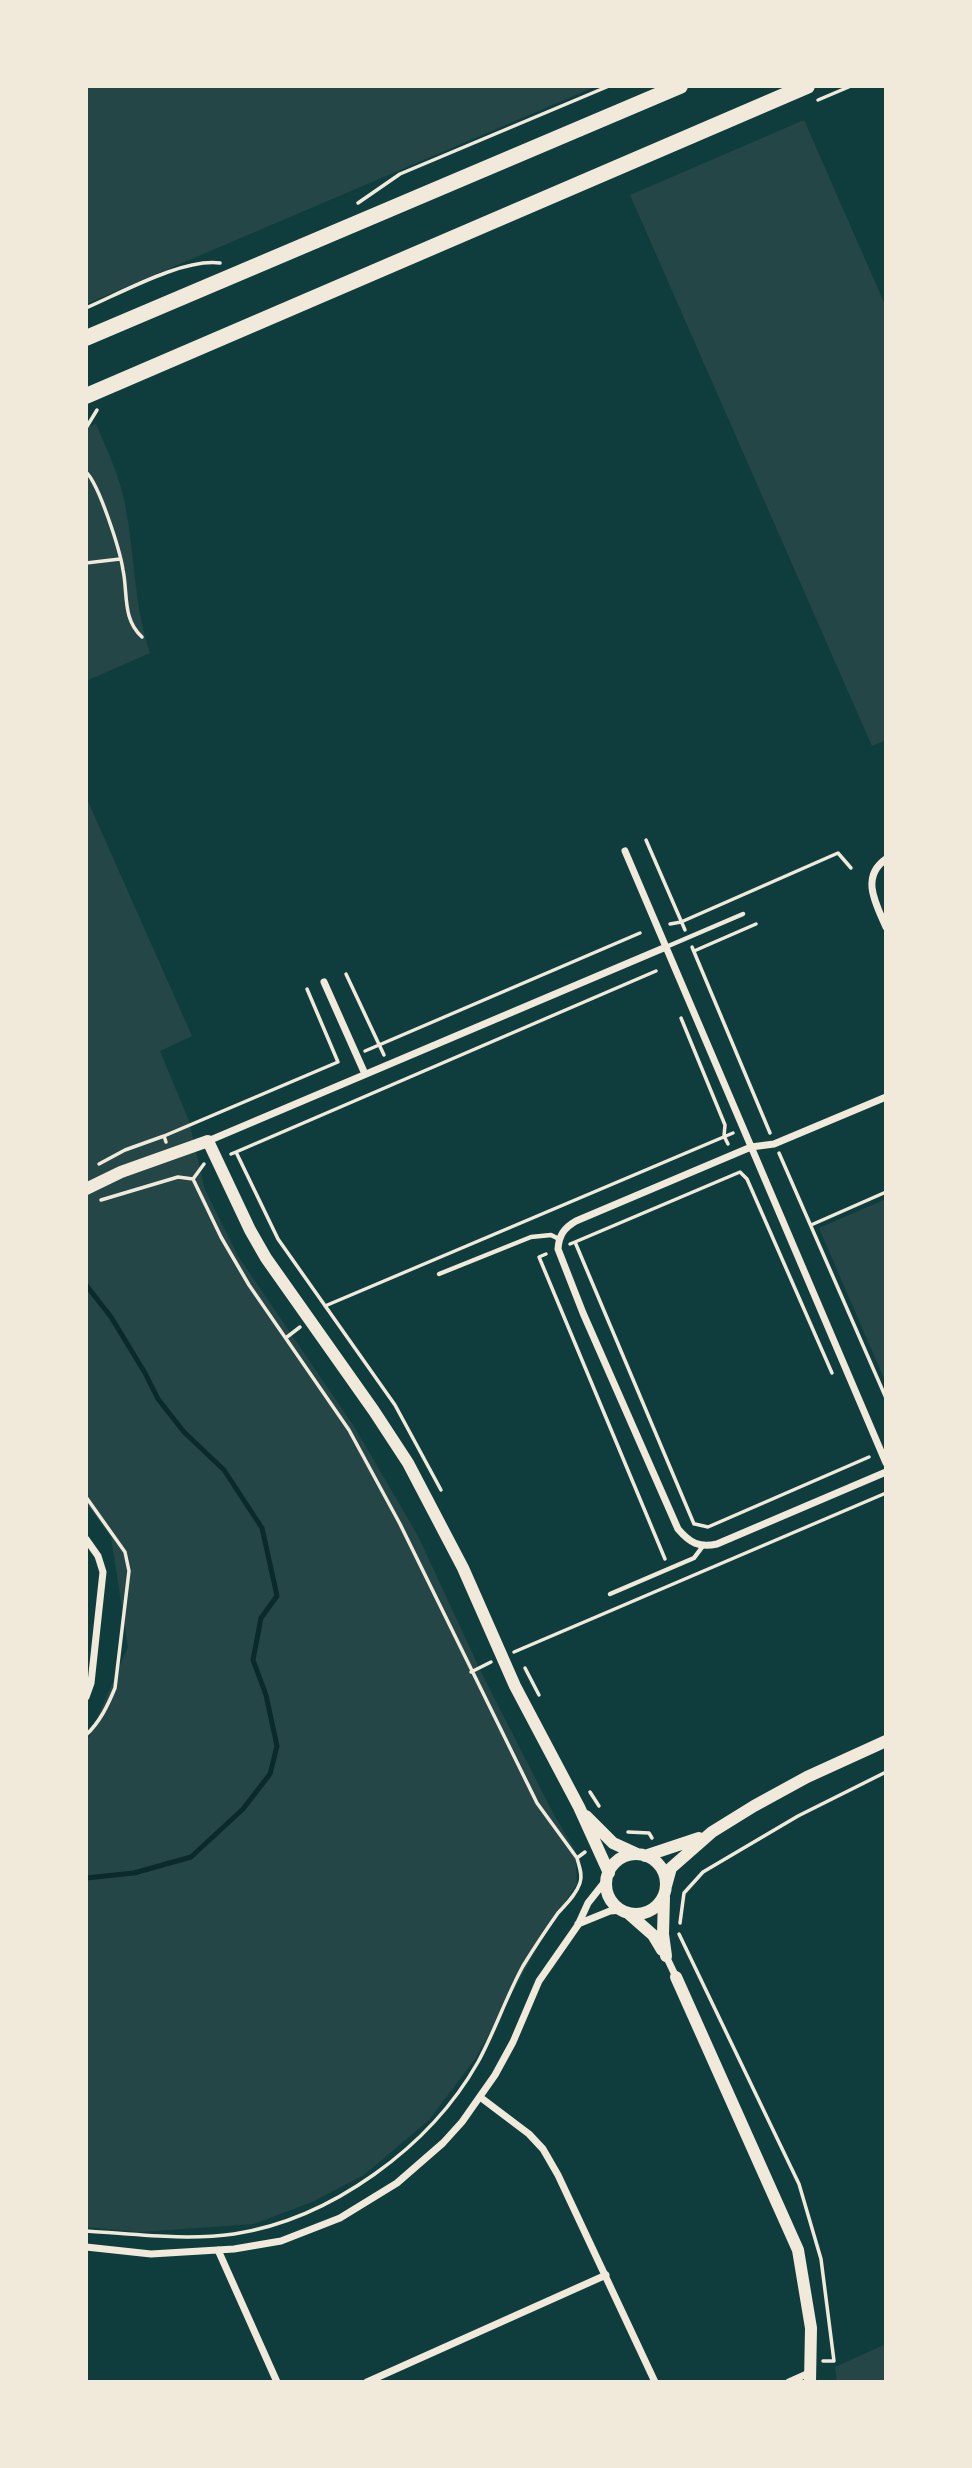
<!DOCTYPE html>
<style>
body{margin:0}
#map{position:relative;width:972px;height:2468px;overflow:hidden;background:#0f3d3e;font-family:"IBM Plex Sans",sans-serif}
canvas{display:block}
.frame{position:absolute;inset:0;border:88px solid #f1e9da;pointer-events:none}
</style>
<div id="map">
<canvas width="972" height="2468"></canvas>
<div class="frame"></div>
</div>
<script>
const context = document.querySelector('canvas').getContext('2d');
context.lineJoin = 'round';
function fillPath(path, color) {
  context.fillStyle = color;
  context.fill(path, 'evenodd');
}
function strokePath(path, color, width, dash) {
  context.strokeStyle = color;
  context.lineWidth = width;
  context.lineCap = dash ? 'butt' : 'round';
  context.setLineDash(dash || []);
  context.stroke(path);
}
const green = new Path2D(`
 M86 86H597L86 304Z
 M804 120 886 307V740L872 746 630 195Z
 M96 424C108 452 121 479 126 510 135 558 134 606 150 653L86 681V428Z
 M86 797 192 1036 160 1051 189 1121 205 1190 238 1256 355 1428 418 1536 482 1674 553 1813 575 1850 577 1884 548 1929 475 2059 429 2120 364 2175 312 2202 254 2224 140 2232 86 2227V1738L89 1737 128 1647 111 1537 86 1503Z
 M886 1199V1383L819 1228Z
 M886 2344V2382H837L835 2367Z`);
const stream = new Path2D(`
 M86 1285 111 1317 145 1373 158 1399 184 1432 224 1470 262 1528 277 1596 261 1618 253 1660 266 1695 277 1746 270 1774 243 1809 191 1857 134 1873 86 1878`);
const path = new Path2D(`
 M818 100 851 86
 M358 203 400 174 609 86
 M86 308C121 293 183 258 220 263
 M86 428 97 410
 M86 472C99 484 120 550 123 570 128 593 122 619 142 637
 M86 563 120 559
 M646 840 685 930
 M670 924 681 922 838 853 851 868
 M692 947 770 1133
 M694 951 756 924
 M346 974 384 1055
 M681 1018 725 1125 724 1136 728 1144
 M365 1051 640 933
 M166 1142 164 1136 338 1062 307 989
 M236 1152 656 971
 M779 1153 886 1398
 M231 1154 236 1152 278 1239 395 1405 441 1490
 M99 1164 125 1150 164 1136
 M193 1179 204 1164
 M193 1179 221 1237 249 1285 349 1430 400 1524 537 1803 577 1858 585 1852
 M101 1200 178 1177 193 1179
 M811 1225 886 1192
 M575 1242 740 1172 747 1179 832 1373
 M570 1244 575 1242 694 1524
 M546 1254 539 1257 665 1559
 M325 1306 733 1133
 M287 1337 300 1327
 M86 1497 125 1552 129 1571 115 1688C108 1705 100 1722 86 1735
 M695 1524 708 1527 869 1457
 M514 1652 886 1493
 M525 1668 539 1695
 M471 1672 491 1662
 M590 1792 599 1806
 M628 1832 649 1833 652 1838
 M680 1923 684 1893 703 1872 798 1816 886 1772
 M679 1934 799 2184 821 2259 834 2361H823
 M86 2231C135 2234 185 2241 234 2234 331 2219 430 2147 478 2062 495 2031 506 1997 523 1966 534 1948 546 1930 558 1913 566 1904 576 1895 580 1883 583 1875 579 1866 577 1858`);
const service = new Path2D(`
 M666 947 743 914
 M439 1274 531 1237 551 1235 559 1239
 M610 1594 694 1558 703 1546`);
const minor = new Path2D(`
 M625 851 886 1463
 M886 859C860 877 876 904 886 927
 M324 982 365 1074
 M886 1097 774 1144 751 1147 576 1221C564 1228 559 1235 558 1249L583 1313 678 1529C690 1543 699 1548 717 1544L886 1472
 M208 1141 666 947
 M86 1539 98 1556 103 1572 91 1683 86 1697
 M578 1924 610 1911 623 1910
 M666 1956 676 1977
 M480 2097 529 2134 543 2149 558 2175 655 2382
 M86 2247 151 2254 234 2249 281 2241 340 2218 397 2183 443 2143 462 2122 495 2075 513 2042 539 1981 578 1925 588 1903 607 1879
 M218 2250 277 2382
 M367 2382 606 2275
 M789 2382 809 2373`);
const tertiary = new Path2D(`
 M86 1189 121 1172 208 1141 250 1230 266 1258 374 1411 408 1463 463 1568 515 1686 579 1807 609 1873
 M586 1816 613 1843 637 1854
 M606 1884a30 30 0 1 1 60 0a30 30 0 1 1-60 0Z
 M645 1856 699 1838
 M666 1886 671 1868 712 1832 754 1806 807 1777 886 1741
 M664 1897 663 1934 666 1956
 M628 1913 653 1935 662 1950
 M676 1977 798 2250 811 2328 810 2382`);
const primary = new Path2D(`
 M86 338 680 86
 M86 396 807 86`);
fillPath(green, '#244646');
strokePath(stream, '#0a2a2b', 5);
strokePath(path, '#f1e9da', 3.5);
strokePath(service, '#f1e9da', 4.5);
strokePath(minor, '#f1e9da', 7);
strokePath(tertiary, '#f1e9da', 12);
strokePath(primary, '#f1e9da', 16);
</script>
